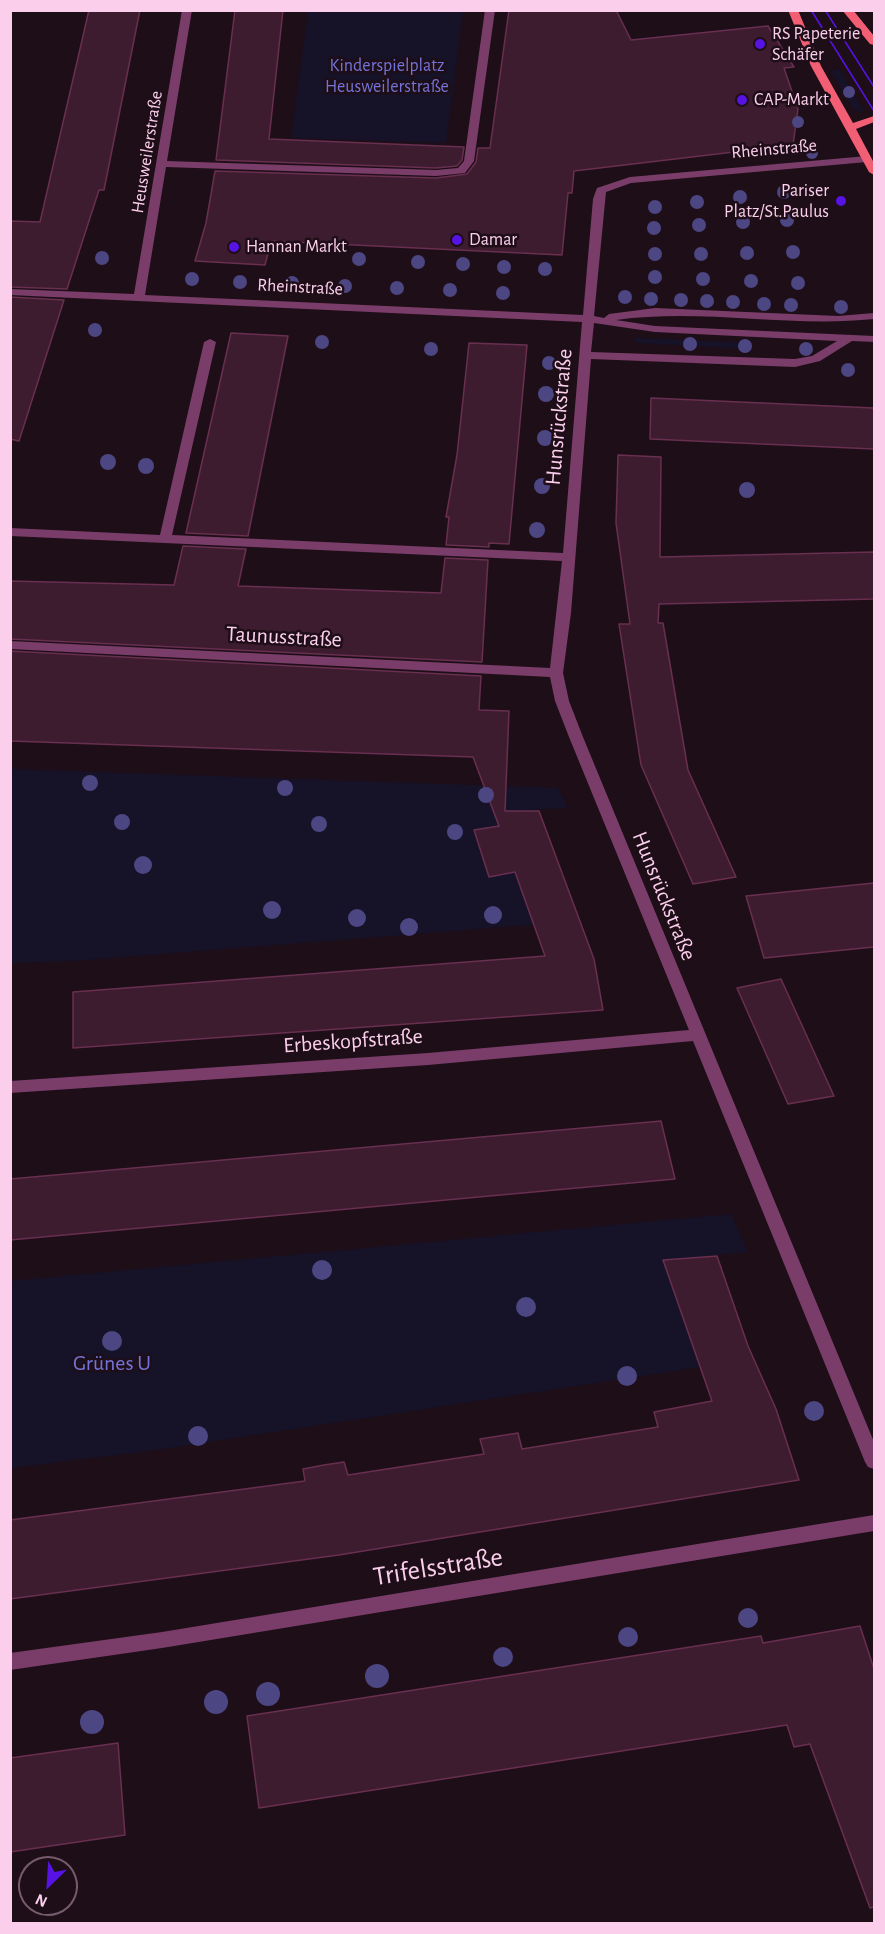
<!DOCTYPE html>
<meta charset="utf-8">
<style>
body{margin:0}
#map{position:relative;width:885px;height:1934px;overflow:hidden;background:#1e0e18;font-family:"Alegreya Sans",sans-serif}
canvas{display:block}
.frame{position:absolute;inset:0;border:12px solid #fbcfec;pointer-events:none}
.north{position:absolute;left:18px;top:1856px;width:60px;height:60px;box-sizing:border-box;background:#1e0e18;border:2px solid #765b6d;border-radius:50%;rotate:205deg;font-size:16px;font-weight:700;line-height:24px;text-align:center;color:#fbcfec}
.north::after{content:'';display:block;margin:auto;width:21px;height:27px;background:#5712e4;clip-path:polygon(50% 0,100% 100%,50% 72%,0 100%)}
</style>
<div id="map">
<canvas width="885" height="1934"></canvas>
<div class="frame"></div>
<div class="north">N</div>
</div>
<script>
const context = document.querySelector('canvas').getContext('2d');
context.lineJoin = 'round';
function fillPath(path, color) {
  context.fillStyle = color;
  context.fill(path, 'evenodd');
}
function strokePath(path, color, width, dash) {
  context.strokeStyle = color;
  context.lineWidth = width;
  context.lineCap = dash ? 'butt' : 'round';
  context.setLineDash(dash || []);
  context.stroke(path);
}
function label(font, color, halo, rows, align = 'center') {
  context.font = font + ' "Alegreya Sans",sans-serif';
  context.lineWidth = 5;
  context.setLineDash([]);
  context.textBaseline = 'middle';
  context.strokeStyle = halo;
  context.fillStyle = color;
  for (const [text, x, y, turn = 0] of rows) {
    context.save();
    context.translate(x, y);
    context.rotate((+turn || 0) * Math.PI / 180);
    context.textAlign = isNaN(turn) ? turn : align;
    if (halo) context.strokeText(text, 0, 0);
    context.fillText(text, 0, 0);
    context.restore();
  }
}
const green = new Path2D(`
 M308 11H463L446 143 291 138Z
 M839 69 863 110V112L854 110 831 71Z
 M635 338 750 343V349L635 343Z
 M11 769 558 788 568 808 494 812 499 826 475 830 489 876 515 872 521 890 568 886 579 921 73 961 11 963Z
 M731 1214 748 1252 664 1260 700 1367 156 1450 11 1468 10 1281Z`);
const building = new Path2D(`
 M89 10H140L104 190H99L67 289 10 287V221L40 222Z
 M235 10H283L269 139 464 147 462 160 457 166 436 168 216 160Z
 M509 10H616L631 40 768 26 794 67 784 68 798 109 793 145 574 171 572 193H568L562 255 271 241 265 265 195 261 206 223 215 171 436 178 467 174 476 162 478 148H490Z
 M10 297 64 300 19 441 10 439Z
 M231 333 288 336 248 536 186 533Z
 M469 343 527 345 509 544 489 543V547L446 545 449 517H446L457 455Z
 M651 398 874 408V449L650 439Z
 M618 455 661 457 660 557 874 552V599L659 604 658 623H663L688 770 736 877 693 884 641 765 619 624H630L616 523Z
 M183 546 246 549 238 586 441 593 445 558 488 560 482 662 10 639V581L174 585Z
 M10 651 481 676 479 710 509 711 505 811H539L594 959 603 1010 73 1048V992L545 956 515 872 489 877 474 830 499 826 473 757 10 741Z
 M874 883V947L764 958 746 896Z
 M781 979 834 1096 788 1104 737 988Z
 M661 1121 675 1179 10 1240V1179Z
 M717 1256 748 1346 776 1409 799 1480 339 1555 10 1599V1520L305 1481 303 1469 324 1465 344 1462 348 1475 484 1454 480 1439 518 1433 522 1449 658 1427 654 1412 712 1401 663 1260Z
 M860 1626 874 1669V1907L870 1908 810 1744 794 1747 787 1725 259 1808 247 1716 761 1636 763 1643Z
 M118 1743 125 1835 10 1852V1758Z`);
const minor = new Path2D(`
 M182 10H192L167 161 436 170 458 168 464 161 485 10H495L474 161 465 173 436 176 166 167 145 295 583 315 593 199 597 188 630 177 867 156 872 159 867 162 631 183 606 192 594 316 604 318 609 314 655 308 838 316 874 313V319C788 328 702 308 616 320L655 326 874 336V342L852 341 820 361 795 367 591 359 571 613 563 673 569 701 583 737 874 1442V1469L868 1467 865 1462 693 1041 428 1065 10 1093V1081L428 1053 689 1030 569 737 555 701 550 677 10 649V641L550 668 562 561 10 536V528L160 535 204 342 210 339 216 342 172 535 563 553 582 322 10 295V289L134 294ZM594 323 655 332 837 341 812 356 795 359 591 352Z
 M874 1515V1531L162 1648 10 1670V1653L162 1632Z`);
const major = new Path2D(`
 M788 10H798L821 66 853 123 874 116V122L856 129 874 163V175L869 172 811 66Z
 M842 10H853L874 36V45L870 44Z`);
const tram = new Path2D(`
 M811 10 874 111
 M825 10 874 87`);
const trees = [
 [849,92,6],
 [798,122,6],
 [812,153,6],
 [784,192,7],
 [740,197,7],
 [697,202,7],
 [655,207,7],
 [787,220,7],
 [743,222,7],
 [699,225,7],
 [654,228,7],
 [793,252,7],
 [747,253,7],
 [655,254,7],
 [701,254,7],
 [102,258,7],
 [359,259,7],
 [418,262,7],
 [463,264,7],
 [504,267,7],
 [545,269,7],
 [655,277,7],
 [192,279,7],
 [703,279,7],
 [751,281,7],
 [240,282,7],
 [292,283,7],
 [798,283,7],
 [345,286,7],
 [397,288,7],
 [450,290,7],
 [503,293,7],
 [625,297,7],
 [651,299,7],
 [681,300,7],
 [707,301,7],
 [733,302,7],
 [764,304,7],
 [791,305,7],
 [841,307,7],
 [95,330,7],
 [322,342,7],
 [690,344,7],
 [745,346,7],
 [431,349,7],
 [806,349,7],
 [549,363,7],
 [848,370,7],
 [546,394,8],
 [545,438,8],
 [108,462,8],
 [146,466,8],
 [542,486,8],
 [747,490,8],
 [537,530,8],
 [90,783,8],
 [285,788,8],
 [486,795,8],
 [122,822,8],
 [319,824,8],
 [455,832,8],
 [143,865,9],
 [272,910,9],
 [493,915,9],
 [357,918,9],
 [409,927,9],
 [322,1270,10],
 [526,1307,10],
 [112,1341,10],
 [627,1376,10],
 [814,1411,10],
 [198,1436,10],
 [748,1618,10],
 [628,1637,10],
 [503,1657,10],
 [377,1676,12],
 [268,1694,12],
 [216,1702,12],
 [92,1722,12]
];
const markers = [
 [760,44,6,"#5712e4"],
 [742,100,6,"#5712e4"],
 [841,201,6,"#5712e4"],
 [457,240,6,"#5712e4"],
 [234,247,6,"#5712e4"]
];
const farPoinames = [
 ["RS Papeterie",772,34],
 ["Schäfer",772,55],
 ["CAP-Markt",754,100],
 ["Pariser",829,191,"right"],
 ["Platz/St.Paulus",829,212,"right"],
 ["Damar",469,240],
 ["Hannan Markt",246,247]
];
const farParknames = [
 ["Kinderspielplatz",387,66],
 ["Heusweilerstraße",387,87]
];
const farStreetnames = [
 ["Rheinstraße",774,149,-5],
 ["Heusweilerstraße",147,152,-81],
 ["Rheinstraße",300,287,3]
];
const streetNames = [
 ["Hunsrückstraße",559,417,-85],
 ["Taunusstraße",284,637,3],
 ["Hunsrückstraße",664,896,68],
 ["Erbeskopfstraße",353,1041,-4]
];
const parkNames = [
 ["Grünes U",112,1363]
];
const nearStreetnames = [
 ["Trifelsstraße",438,1567,-9]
];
fillPath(green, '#161228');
fillPath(building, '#3e1c2f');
strokePath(building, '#682f50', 1.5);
fillPath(minor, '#7a3d69');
fillPath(major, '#f25f75');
strokePath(tram, '#5712e4', 1.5);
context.fillStyle = '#4c4682';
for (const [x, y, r] of trees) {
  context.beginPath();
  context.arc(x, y, r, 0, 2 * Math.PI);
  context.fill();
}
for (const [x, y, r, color] of markers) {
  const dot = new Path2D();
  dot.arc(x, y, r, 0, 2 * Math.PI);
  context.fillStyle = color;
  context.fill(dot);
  strokePath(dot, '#1e0e18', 2);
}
label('18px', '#fbcfec', '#1e0e18', farPoinames, 'left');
label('18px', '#7274d9', '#1e0e18', farParknames);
label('18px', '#fbcfec', '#1e0e18', farStreetnames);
label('22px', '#fbcfec', '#1e0e18', streetNames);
label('22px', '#7274d9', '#1e0e18', parkNames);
label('27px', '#fbcfec', '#1e0e18', nearStreetnames);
</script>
